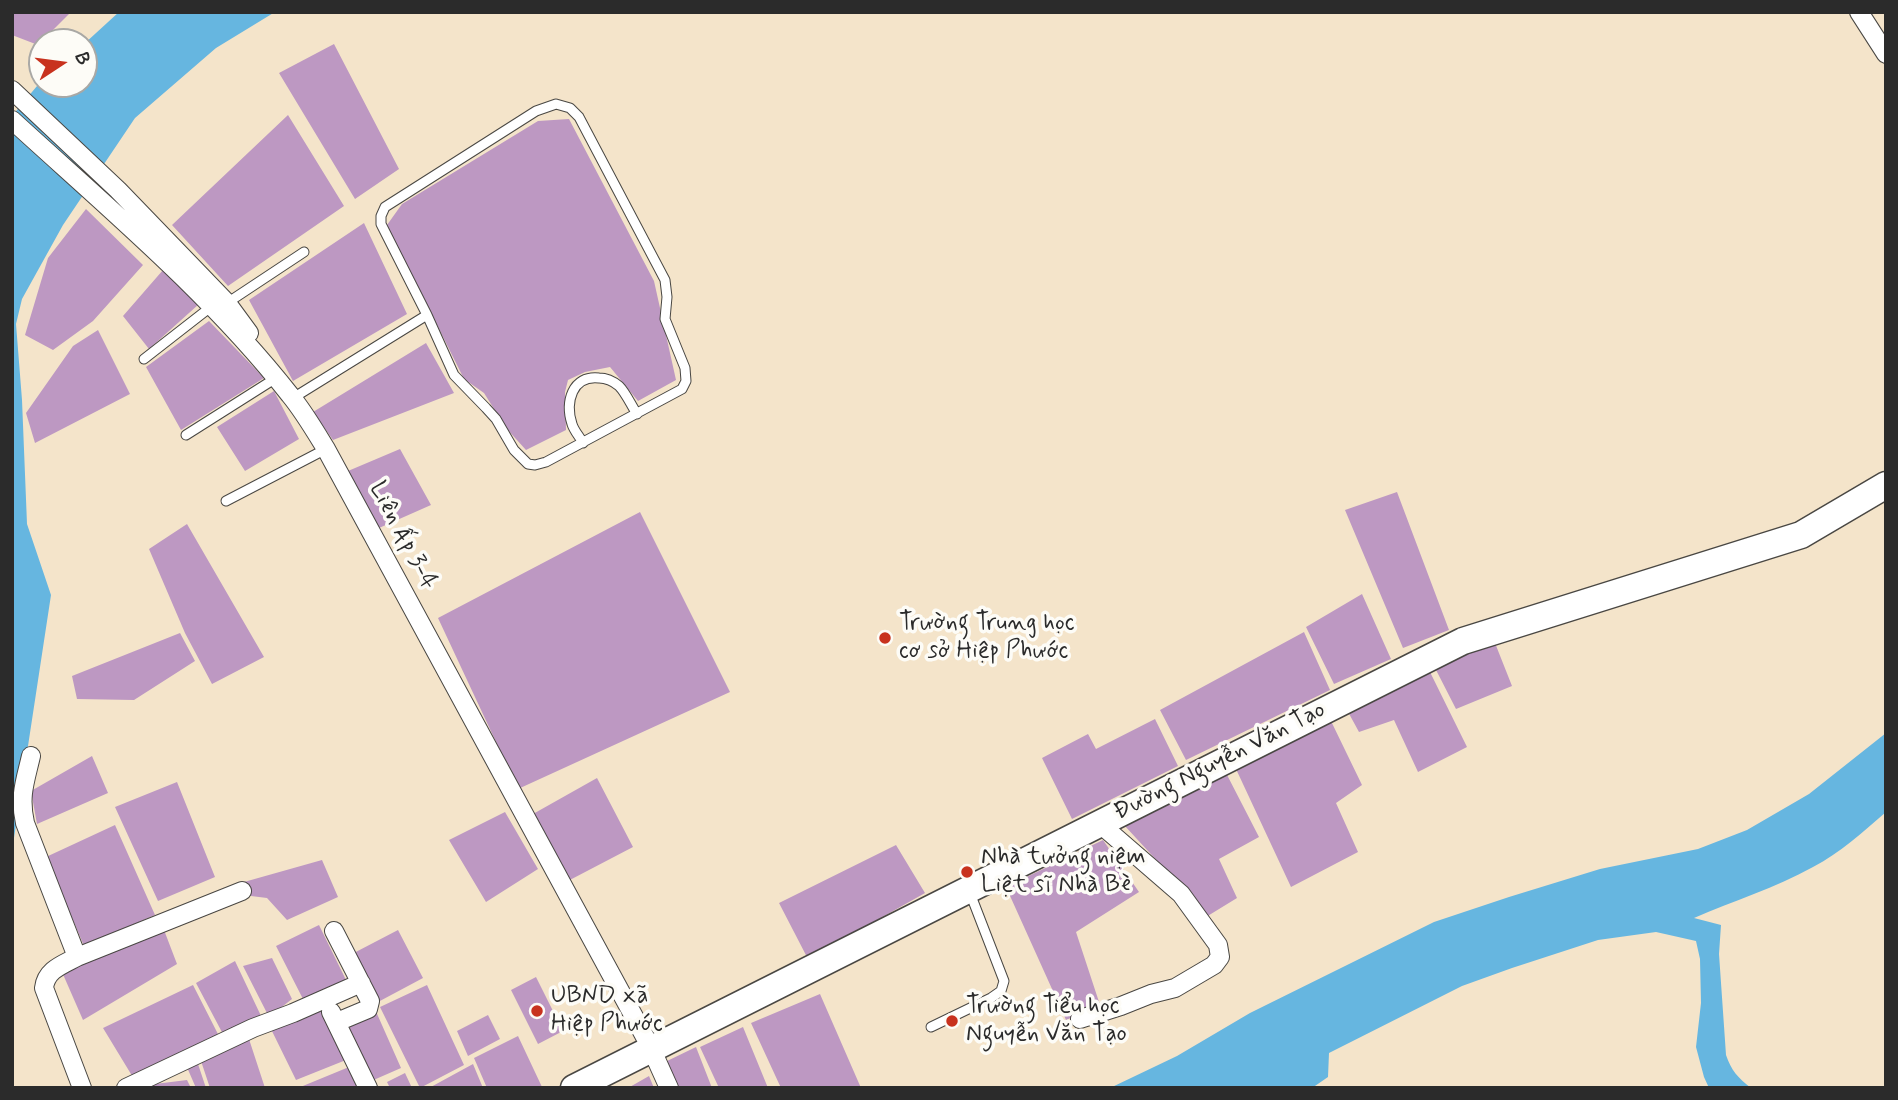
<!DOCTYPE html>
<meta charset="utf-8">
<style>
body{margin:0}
#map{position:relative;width:1898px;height:1100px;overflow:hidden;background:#f4e4ca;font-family:Mynerve,sans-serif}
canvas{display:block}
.frame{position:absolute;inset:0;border:14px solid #2b2b2b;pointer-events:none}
.north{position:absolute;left:28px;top:28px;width:70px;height:70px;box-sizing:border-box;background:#fdfcf7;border:2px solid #a9a8a5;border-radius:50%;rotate:77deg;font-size:19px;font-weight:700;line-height:28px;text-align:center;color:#2b2b2b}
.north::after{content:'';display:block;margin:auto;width:24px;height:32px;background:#c8321e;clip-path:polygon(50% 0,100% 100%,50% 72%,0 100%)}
</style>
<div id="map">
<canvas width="1898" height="1100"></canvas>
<div class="frame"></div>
<div class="north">B</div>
</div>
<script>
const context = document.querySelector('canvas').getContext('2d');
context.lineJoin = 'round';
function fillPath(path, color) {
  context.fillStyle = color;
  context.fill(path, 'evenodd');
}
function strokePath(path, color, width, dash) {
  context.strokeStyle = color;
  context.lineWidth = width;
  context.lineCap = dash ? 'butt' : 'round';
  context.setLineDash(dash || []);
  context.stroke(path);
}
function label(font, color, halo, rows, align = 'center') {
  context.font = font + ' Mynerve,sans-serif';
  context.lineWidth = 7;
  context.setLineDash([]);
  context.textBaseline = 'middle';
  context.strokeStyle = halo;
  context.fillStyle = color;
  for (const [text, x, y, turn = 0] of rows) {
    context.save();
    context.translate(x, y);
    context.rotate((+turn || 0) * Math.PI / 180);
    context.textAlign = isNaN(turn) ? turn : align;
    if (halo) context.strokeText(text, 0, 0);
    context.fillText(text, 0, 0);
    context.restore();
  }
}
const water = new Path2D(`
 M119 12H275L216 48 135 118 63 225 22 299 16 324 22 400 27 524 51 595 12 851V116L42 80V84H84V44Z
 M1886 733V812C1863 832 1840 853 1813 867 1775 888 1733 901 1694 918L1721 925 1719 954 1726 1055C1731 1070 1738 1078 1751 1088H1709L1704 1077 1696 1047 1701 1003 1700 959 1696 941 1656 932 1598 940 1512 968 1462 986 1329 1053 1328 1077 1312 1088H1110L1177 1056 1250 1013 1434 922 1509 897 1600 869 1698 849 1747 830 1809 794Z`);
const building = new Path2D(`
 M12 12H67L69 14 38 45 12 35Z
 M334 44 399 169 355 199 279 73Z
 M288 115 344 206 228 286 172 225Z
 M569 119 654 281 676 380 638 401 610 367 585 372 568 380 565 392 566 430 526 450 506 428 484 393 464 379 387 225 402 204 538 121Z
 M86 209 143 265 93 321 53 350 25 335 48 258Z
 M364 223 407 314 293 381 249 300Z
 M163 270 199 304 149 349 123 316Z
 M209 321 264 378 181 430 146 367Z
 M98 330 130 394 35 443 26 413 73 346Z
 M426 343 454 393 333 440 313 412Z
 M274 391 299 439 245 471 217 427Z
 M400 449 431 505 379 528 348 471Z
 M1397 492 1449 630 1403 648 1345 510Z
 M640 512 730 692 518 789 438 618Z
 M187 524 264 657 212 684 185 633 149 549Z
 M1362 594 1391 659 1334 684 1306 627Z
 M1304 632 1330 690 1186 760 1160 710Z
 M180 633 195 661 134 700 77 699 72 676Z
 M1495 643 1512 686 1456 709 1434 666Z
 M1430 672 1467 747 1418 772 1394 720 1359 732 1347 710Z
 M1155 719 1178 766 1072 819 1042 758 1088 734 1096 749Z
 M1330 719 1362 785 1336 803 1358 852 1291 887 1236 769Z
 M92 756 108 793 37 824 31 791Z
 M1225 771 1259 837 1219 859 1237 898 1206 917 1184 890 1124 825Z
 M597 778 633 847 566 882 533 814Z
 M177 782 215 877 158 901 115 807Z
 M505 812 538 869 486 902 449 840Z
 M115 825 155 915 84 946 46 857Z
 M1103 840 1139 892 1076 932 1100 1005 1066 1020 1006 887Z
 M896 845 925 893 808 959 779 903Z
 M322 860 338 897 287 920 267 898 251 896 244 882Z
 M319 925 346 980 303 999 276 946Z
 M164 930 177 964 83 1020 62 972Z
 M398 930 423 978 378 1002 350 955Z
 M272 958 292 999 269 1017 243 966Z
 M235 961 262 1018 224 1036 196 983Z
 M536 977 563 1031 538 1044 511 990Z
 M193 985 220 1038 134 1079 103 1028Z
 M427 985 464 1065 420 1088 380 1007Z
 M820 994 861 1088H781L751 1023Z
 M319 1006 346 1060 296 1080 269 1025Z
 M374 1007 401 1068 369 1082 341 1023Z
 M488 1015 500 1039 468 1056 457 1031Z
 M743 1027 768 1088H719L700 1047Z
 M248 1036 265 1088H210L201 1061Z
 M518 1036 542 1087 487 1088 474 1058Z
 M696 1047 712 1088H674L663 1063Z
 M197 1061 206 1088H196L186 1065Z
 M473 1064 483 1088H429Z
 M349 1067 359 1085 351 1088H298Z
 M405 1073 412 1088H390L387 1082Z
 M649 1076 654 1088H628Z
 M187 1080 191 1088H147V1085Z`);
const lane = new Path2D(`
 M556 104 570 108 579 117 665 280 667 297 665 319 685 368 686 381 682 389 546 462 535 465 528 464 514 450 496 419 486 408 454 375 427 315 381 224V216L385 207 536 111Z
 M227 303 304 252
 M144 359 212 306
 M293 398 427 315
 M186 435 276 378
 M583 443C580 437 574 431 572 424 565 402 572 375 599 378 606 378 613 381 619 386 626 393 631 405 637 414
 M226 501 326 449
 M931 1027 991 998 1001 991 1004 981 970 893`);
const street = new Path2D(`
 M1859 12 1886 54
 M12 90 118 190 201 276 227 303 249 333
 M12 120C107 207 211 294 290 395 304 412 315 431 326 449L651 1048 669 1088
 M31 756C25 782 19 796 25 823L77 957
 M334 931 370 1001 368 1009 337 1022
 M331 1012 368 1088
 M1080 1019 1121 1006 1151 994 1175 988 1214 965 1220 957 1218 945 1181 894 1099 823
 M82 1088 44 988C46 970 62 965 77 957L242 891
 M126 1088 253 1028 293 1013 361 983`);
const secondary = new Path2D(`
 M574 1088 1463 641 1801 535 1886 485`);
const markers = [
 [885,638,7,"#c8321e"],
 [967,872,7,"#c8321e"],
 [537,1011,7,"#c8321e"],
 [952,1021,7,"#c8321e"]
];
const streetNames = [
 ["Liên Ấp 3-4",402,536,62],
 ["Đường Nguyễn Văn Tạo",1220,762,-27]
];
const poiNames = [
 ["Trường Trung học",899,624],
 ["cơ sở Hiệp Phước",899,652],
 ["Nhà tưởng niệm",981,858],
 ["Liệt sĩ Nhà Bè",981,886],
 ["UBND xã",551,997],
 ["Hiệp Phước",551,1025],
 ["Trường Tiểu học",966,1007],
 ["Nguyễn Văn Tạo",966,1035]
];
fillPath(water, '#66b6e0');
fillPath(building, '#bd98c2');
strokePath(lane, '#494743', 11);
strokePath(street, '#494743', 20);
strokePath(secondary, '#494743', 29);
strokePath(lane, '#fff', 9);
strokePath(street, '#fff', 18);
strokePath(secondary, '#fff', 26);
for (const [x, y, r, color] of markers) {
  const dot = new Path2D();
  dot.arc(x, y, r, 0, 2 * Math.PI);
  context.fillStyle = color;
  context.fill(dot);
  strokePath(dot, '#fdfcf7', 2.5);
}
label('24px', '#2b2b2b', '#fdfcf7', streetNames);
label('24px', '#2b2b2b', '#fdfcf7', poiNames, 'left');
</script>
